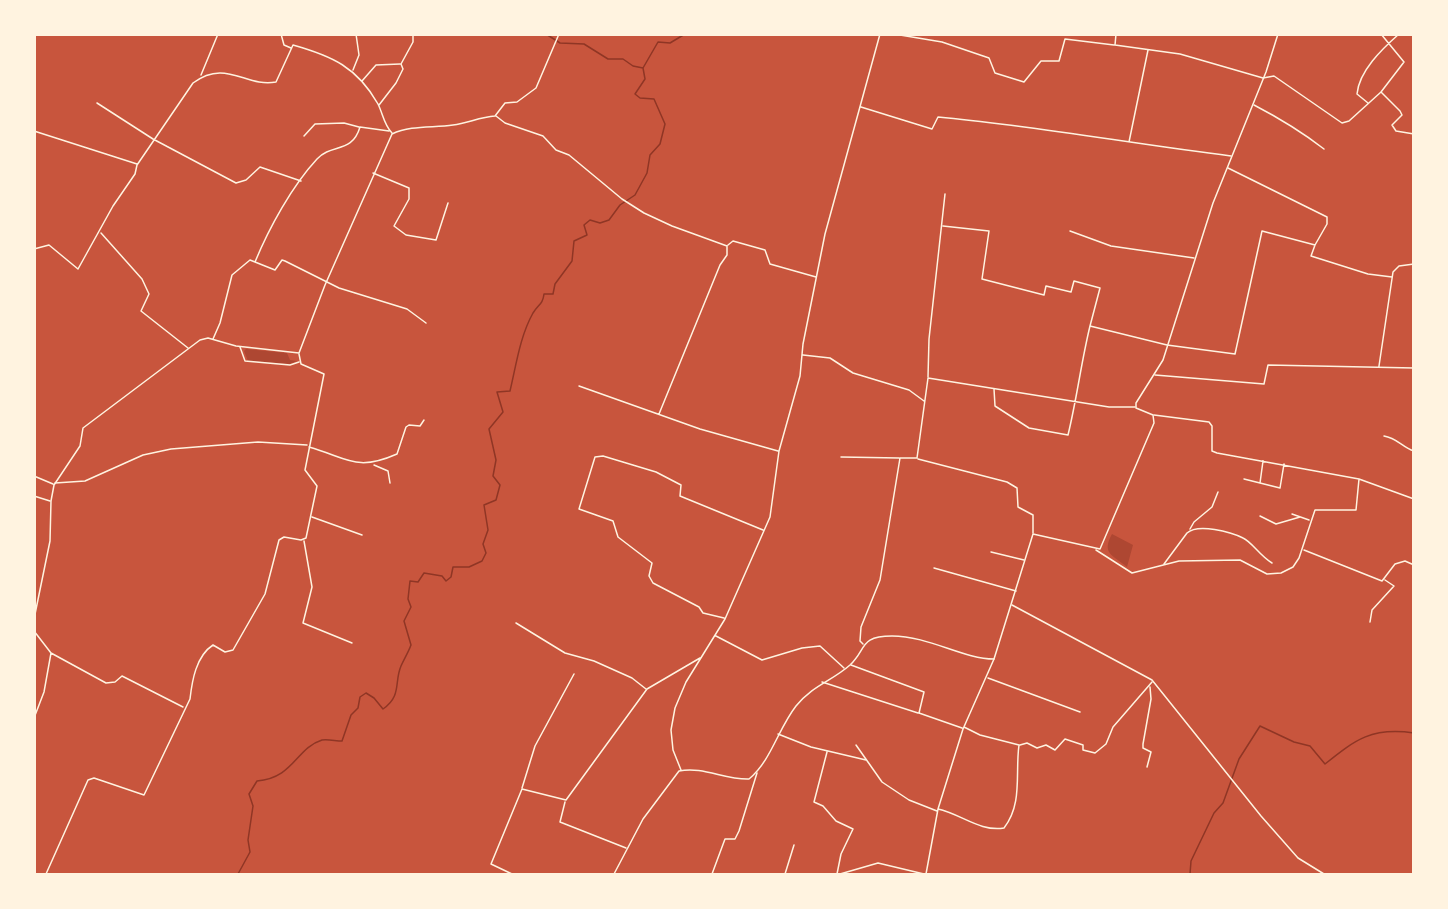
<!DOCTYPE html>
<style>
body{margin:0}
#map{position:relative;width:1448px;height:909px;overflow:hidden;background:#c8553d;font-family:Raleway,sans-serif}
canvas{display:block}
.frame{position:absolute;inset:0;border:36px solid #fff3e0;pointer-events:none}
</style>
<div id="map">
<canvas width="1448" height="909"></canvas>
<div class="frame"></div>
</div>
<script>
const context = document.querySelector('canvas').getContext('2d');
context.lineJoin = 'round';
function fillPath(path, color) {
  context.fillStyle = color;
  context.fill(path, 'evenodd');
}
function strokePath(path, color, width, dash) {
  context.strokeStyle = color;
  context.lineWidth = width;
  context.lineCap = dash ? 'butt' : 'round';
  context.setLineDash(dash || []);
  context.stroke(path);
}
const green = new Path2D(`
 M246 349 287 353 290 360 297 361 290 364 248 361 244 351Z
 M1112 534 1133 545 1127 567C1113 555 1101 554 1112 534Z`);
const stream = new Path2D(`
 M546 34 560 43 584 44 608 59H623L633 66 643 68
 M238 874 250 852 248 840 253 806 249 794 257 781C294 778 296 748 322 740 328 739 336 741 342 741L351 715 358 708 360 697 366 693 374 698 383 709C402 696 394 682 401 666 404 659 408 653 411 645L404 621 411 607 408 599 410 581 418 582 424 573 442 576 446 581 451 577 453 567H469L482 561 486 553 483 544 488 530 484 505 496 500 500 485 493 476 496 460 489 429 503 412 497 392 510 391C516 366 520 336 533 313 538 305 543 304 544 294H553L555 284 572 261 574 241 587 235 584 225 590 220 600 223 609 220 620 205 635 195 647 173 650 155 660 144 665 124 654 99 640 98 635 94 645 79 643 68 658 42 670 43 685 34
 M1190 874 1191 861 1214 813 1223 803 1239 759 1260 726 1294 742 1310 746 1325 764C1356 739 1372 727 1414 733`);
const minor = new Path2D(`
 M281 34 284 45 291 48
 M894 34 942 42 989 58 995 73 1024 82 1041 61H1059L1065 39 1114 45
 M1116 34 1115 45 1180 54 1263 78 1274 76 1342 123 1349 121 1381 92
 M1381 34 1404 62 1381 92 1400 111 1402 115 1392 125 1396 131 1414 134
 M353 70 359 55 356 34
 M201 75 218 34
 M362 81 376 65 400 64
 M97 103 153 139 236 183 246 180 260 167 301 181
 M1368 103 1357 94C1359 71 1382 49 1399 34
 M379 105 396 83 403 69 401 64 413 42V34
 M1254 105C1279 118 1302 132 1324 149
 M861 107 932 129 938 117C1036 126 1133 144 1231 156
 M496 116 505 123 543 136 556 150 569 155 622 199 644 213 672 226 727 246V255L720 265 659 414
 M34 131 137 164
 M304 136 315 124 344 123 359 127
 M1129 142 1148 50
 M1228 168 1327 217V224L1315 245
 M373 173 409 188V199L394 226 406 235 436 240 448 203
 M943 226 989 231 982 279 1044 295 1046 286 1071 292 1074 281 1100 288 1090 326
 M1070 231 1111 246 1194 258
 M101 233 142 279 149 294 141 311 188 348
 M728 245 733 241 765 250 770 264 816 277
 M34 249 49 245 78 269 113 206 135 174 137 165 193 83C226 58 246 88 276 82L293 45C332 56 357 67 378 104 383 114 384 125 392 133
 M255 262C269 228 292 186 317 159 332 143 352 154 360 127L389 131
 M213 339 220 323 232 275 250 260 275 270 282 260 285 261 339 288 407 309 426 323
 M240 347 245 361 290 365 299 362
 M803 355 830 358 853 373 909 390 924 401
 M1379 366 1393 272 1399 266 1414 264
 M1155 375 1264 384 1268 365 1414 368
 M928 377 929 339 945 194
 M579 386 700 429 778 451
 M994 389 995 406 1029 428 1068 435C1077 398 1081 363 1090 326L1167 345 1235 354 1262 231 1315 245 1311 256 1368 274 1392 277
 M1154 415 1209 422 1212 426V451L1217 453 1359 479 1414 499
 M1384 436C1397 438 1402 447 1414 451
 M309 447C348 458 356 472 397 454L406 427 409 425 420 426 424 420
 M841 457 899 458
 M918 459 1007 482 1017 488 1018 507 1033 515V533
 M374 465 388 471 390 483
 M1244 479 1280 488 1284 464
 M55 483 85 481 143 455 171 449 258 442 307 445
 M1260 483 1263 461
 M34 496 50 501
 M1292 514 1309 520
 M1260 516 1276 524 1300 517
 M312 517 362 535
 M1190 529 1194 522 1212 507 1218 492
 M304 541 312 587 303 623 352 643
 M1096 550 1132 573 1179 561 1240 560 1267 574 1281 573 1293 567 1299 558 1315 510H1356L1359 479
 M1304 550 1382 581 1395 564 1405 561 1414 565
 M991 552 1024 560
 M1164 564 1187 533C1198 523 1231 532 1243 538 1252 542 1260 556 1272 563
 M934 568 1016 591
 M724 618 703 613 699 607 653 583 649 576 652 563 618 537 613 521 579 509 595 457 603 456 656 472 681 485 680 496 763 530
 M1370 622 1372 610 1394 586 1385 580
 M516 623 565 653 594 661 632 678 646 689
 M34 631 51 653 44 692 34 718
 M716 636 762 660 802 648 820 646 844 668
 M863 644 860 641 861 627 880 580 900 458H917L928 378 1109 407H1135
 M51 653 106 683 115 682 122 676 183 707
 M851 665 924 692 919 713 962 728
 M988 678 1080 712
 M822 682 918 713
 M778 734 811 747 866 760
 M856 745 882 782 909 800 937 811
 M1020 745 1027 743 1037 748 1046 745 1055 750 1065 739 1083 745V750L1095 753 1106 744 1113 727 1152 682
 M827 752 814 802 823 806 836 821 853 829 841 854 837 874
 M1147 767 1151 752 1143 748V744L1151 699 1150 687
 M681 770 673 750 671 730 675 708 686 682 725 619 770 517 779 451 800 376 803 344 825 234 880 34
 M522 788 535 746 574 674
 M565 802 560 822 626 848
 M938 809C961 814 980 832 1004 828 1023 804 1015 773 1019 745L980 735 964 727
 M46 874 88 780 94 778 144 795 190 699C192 681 196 656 213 645L225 652 233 650 265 594 279 540 284 537 301 540 306 538 317 486 305 470 324 374 301 364 299 354
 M512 874 491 864 522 789 566 800 647 689 700 658
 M712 874 725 839H735L739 831 757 773
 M785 874 794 845
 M840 874 878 863 924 874
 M926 874 938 809 963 729 994 659`);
const tertiary = new Path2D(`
 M34 476 53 484
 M1012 605 1152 680 1261 816 1298 858 1324 874
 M34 619 50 541 51 501 54 485 80 446 83 428 200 340 208 338 236 346 299 353 325 285 392 134C411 125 433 128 453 125 468 123 480 117 495 116L505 103 517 102 536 88 559 34`);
const secondary = new Path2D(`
 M614 874 643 819 679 771C703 766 725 780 749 779 771 761 778 729 796 706 813 685 832 681 850 665 867 649 859 636 892 636 929 636 963 659 994 659L1033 534 1100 549 1154 423 1153 415 1136 408V403L1163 360 1213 203 1266 72 1278 34`);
fillPath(green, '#ae4732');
strokePath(stream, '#8f3625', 1.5);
strokePath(minor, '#fff3e0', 1.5);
strokePath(tertiary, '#fff3e0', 1.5);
strokePath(secondary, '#fff3e0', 1.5);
</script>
